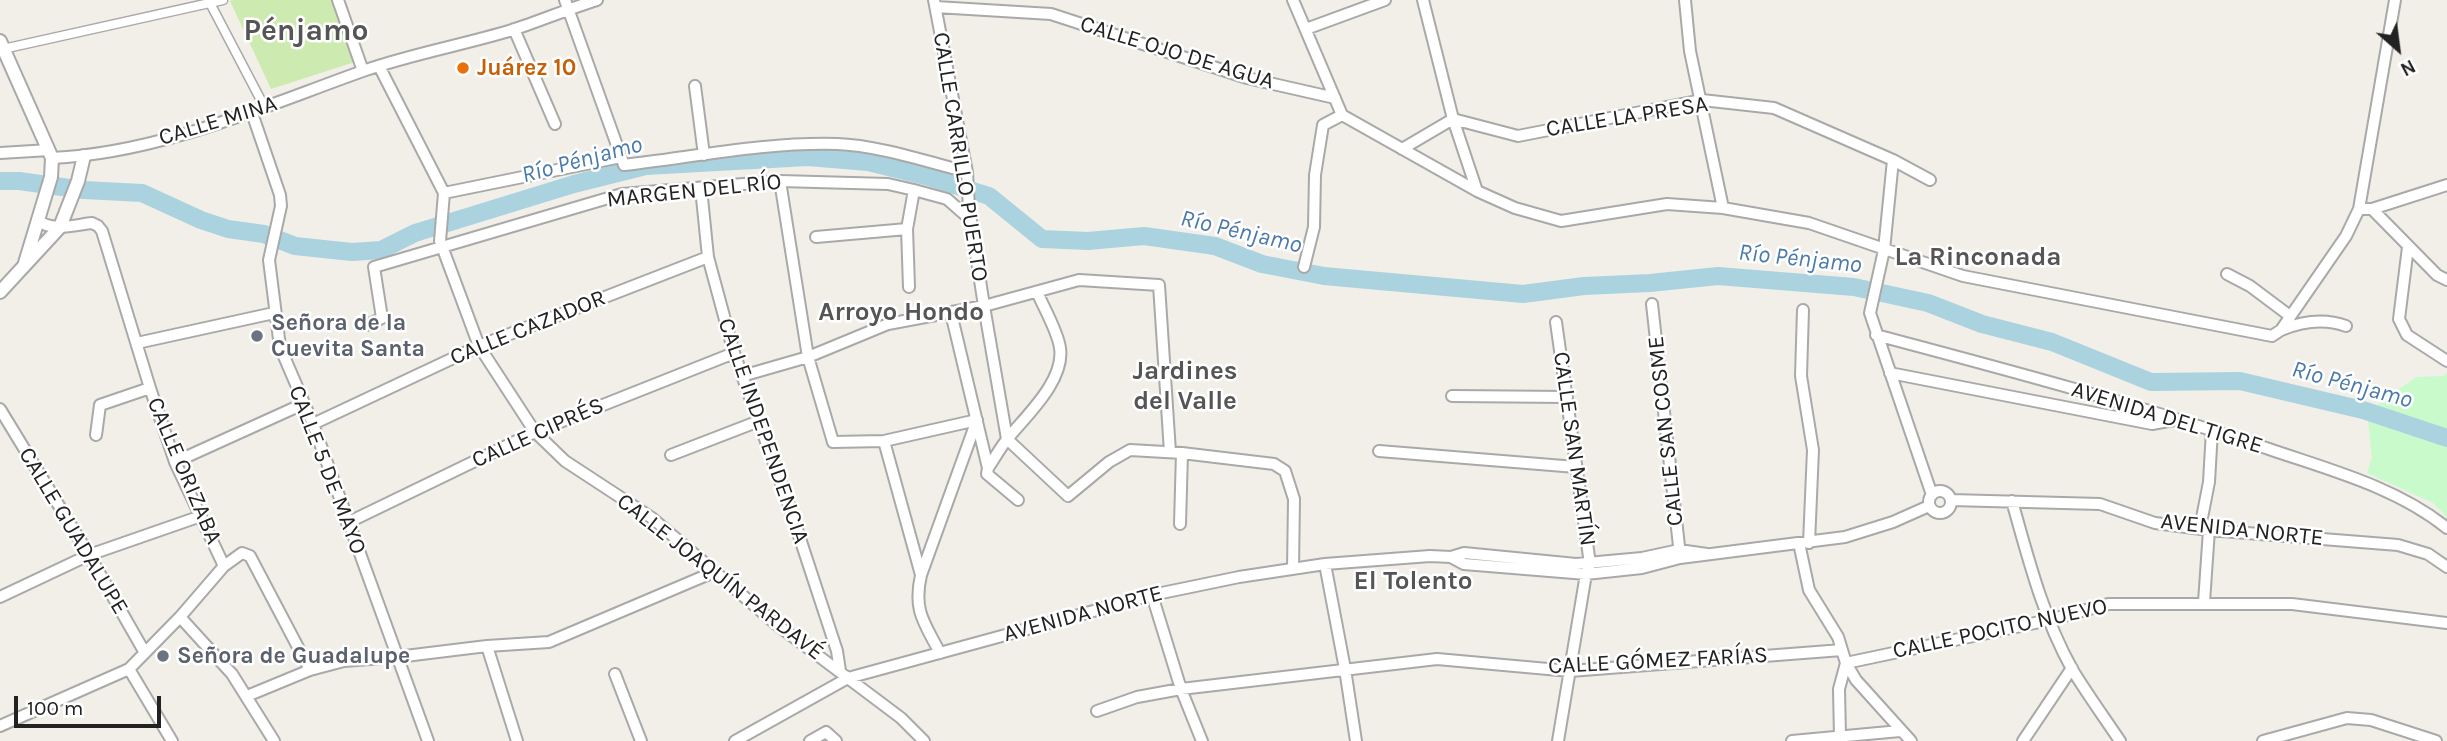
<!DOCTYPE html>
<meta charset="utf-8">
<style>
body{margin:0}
#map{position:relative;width:2447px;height:741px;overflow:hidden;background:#f2efe9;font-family:Karla,sans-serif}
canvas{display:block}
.north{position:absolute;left:2363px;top:14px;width:70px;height:70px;-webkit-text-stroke:5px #fff;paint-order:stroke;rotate:152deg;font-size:19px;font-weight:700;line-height:28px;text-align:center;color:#222}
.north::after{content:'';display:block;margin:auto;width:24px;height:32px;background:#222;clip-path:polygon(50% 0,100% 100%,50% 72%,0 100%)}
.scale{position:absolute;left:14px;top:696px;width:147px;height:32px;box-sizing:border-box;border:4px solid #222;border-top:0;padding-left:9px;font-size:21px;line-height:24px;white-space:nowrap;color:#222;-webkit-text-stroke:5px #fff;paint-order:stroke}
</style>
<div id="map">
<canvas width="2447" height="741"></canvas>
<div class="north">N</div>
<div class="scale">100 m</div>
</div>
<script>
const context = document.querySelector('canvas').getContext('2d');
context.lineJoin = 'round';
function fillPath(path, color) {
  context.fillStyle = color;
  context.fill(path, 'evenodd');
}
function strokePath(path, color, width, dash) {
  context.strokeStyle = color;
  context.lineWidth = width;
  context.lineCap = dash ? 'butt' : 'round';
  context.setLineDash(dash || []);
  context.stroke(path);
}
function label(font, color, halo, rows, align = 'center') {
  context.font = font + ' Karla,sans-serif';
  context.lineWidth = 5;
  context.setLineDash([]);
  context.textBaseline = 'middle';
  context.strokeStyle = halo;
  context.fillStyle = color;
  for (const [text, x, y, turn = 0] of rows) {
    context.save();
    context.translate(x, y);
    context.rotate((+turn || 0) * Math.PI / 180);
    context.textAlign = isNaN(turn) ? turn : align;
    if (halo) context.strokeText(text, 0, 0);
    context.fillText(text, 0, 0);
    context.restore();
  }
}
const grass = new Path2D(`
 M233 0H335L358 61 271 89 230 1Z`);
const park = new Path2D(`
 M2447 373V517L2433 503 2367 473 2372 457 2367 412 2416 377 2443 376Z`);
const river = new Path2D(`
 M0 181H19L84 190 142 193 201 220 228 229 264 234 295 246 352 252 381 250 415 233 574 184 646 166 808 157 868 162 925 176 989 196 1042 239 1088 241 1144 236 1215 246 1262 264 1324 276 1523 294 1584 286 1650 283 1718 276 1854 287 1928 303 1982 324 2052 342 2151 382 2240 381 2363 410 2447 438`);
const pedestrian = new Path2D(`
 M210 3 265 108
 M3 49 223 0`);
const minor = new Path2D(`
 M338 0 363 71
 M565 0 624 165C694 157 766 142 837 144 876 145 928 162 967 172
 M934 0 967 172 969 209 984 306 1007 439 1068 496 1109 462 1130 450 1182 453 1274 464 1285 471 1294 499 1293 569
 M1293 0 1342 115
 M1423 0 1453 119 1477 191
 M1685 0 1690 51 1723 208
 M936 7 1051 14 1247 78 1335 98
 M514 29 555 124
 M1306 29 1385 0
 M379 66 444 193 440 241 479 346 535 432 565 461 652 518 776 624 901 718 924 741
 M695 86 704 155
 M252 113 280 195 281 206 269 260 280 347 313 424 428 741
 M1342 115 1477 191 1515 208 1561 221 1667 204 1723 208 1809 223 1963 276 2272 336 2281 330 2346 236 2359 209 2395 0
 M1402 149 1453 119 1518 136 1702 100 1774 108 1893 160 1930 180
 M0 153 49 150
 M52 158C160 153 262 107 363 71 411 54 463 45 512 30 540 21 568 9 597 0
 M1893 160 1884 250 1870 313 1932 495
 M780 181 808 357 833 442 884 441 977 420
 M701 188 708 257 734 353 790 508 837 651 840 671
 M444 193 621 157
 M2359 209H2372L2437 275 2447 280
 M2372 209 2447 185
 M37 220C52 232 74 225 92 223L98 226 102 231 150 388 175 462 224 566
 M816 237 907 229
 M2408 247 2399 319 2407 335 2447 361
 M1304 267 1314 227 1315 175 1323 125 1342 115
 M2227 274 2250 286 2290 316
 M909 287 907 229 914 190
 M1652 304 1680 555
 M1803 310 1801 376 1813 450 1809 543
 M951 313 988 468
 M1556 322 1590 564 1586 574 1558 741
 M367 325 382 318 374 267 622 194 780 181 888 184 914 190 947 199 971 220
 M2281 330C2303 321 2324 318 2346 326
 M1876 335C2008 370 2139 405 2269 449 2330 470 2396 487 2447 528
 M137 343 274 313
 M1890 373 2152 424 2174 420
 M742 376 808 357 888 324 984 306 1079 280 1159 285 1170 452
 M1452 396 1567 397
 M0 409 89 555 145 653
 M313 424 479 346 708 257
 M96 435 100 405 150 388
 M884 441 921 575
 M1379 451 1576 467
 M671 455 759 421
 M175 462 303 404
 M1929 502a11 11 0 1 1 22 0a11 11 0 1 1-22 0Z
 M1018 500 987 474 988 468C995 458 1001 446 1009 437 1027 415 1065 380 1060 348 1058 332 1044 308 1037 292
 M1951 500 2100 504 2155 523 2209 530 2398 545 2428 554 2447 567
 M2012 501C2028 558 2043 617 2072 669 2087 694 2104 717 2120 741
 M347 523 535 432 734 353
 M1180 524 1182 453
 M2200 528 2209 482 2212 430
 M1799 543 1809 590 1838 637 1846 663 1856 680 1911 741
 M1451 557 1464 564 1586 574 1642 568 1680 558 1845 537 1893 522 1929 506
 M1325 564 1345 669 1356 741
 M1152 595 1181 689 1202 741
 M0 597 89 555 201 516
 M2204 602 2209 530
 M180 617 232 674 274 741
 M487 646 517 741
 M940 653C924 622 913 611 921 575L977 420
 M1846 663 2049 620 2108 604H2292L2447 623
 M129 669 172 741
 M615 674 641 741
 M247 696 310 670 344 661 397 657 487 646 549 642 714 572
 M1097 711 1137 697 1181 689 1437 659 1570 671 1842 650
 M0 726 129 669 180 617 224 566 242 553 250 556 310 670
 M1840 737 1839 689 1846 663
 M735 741 848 678 1152 595 1239 577 1325 564 1430 556 1451 557 1464 553 1576 564 1642 558 1679 550 1707 554
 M810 741 826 732 836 741
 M1792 741 1900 731
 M2023 741 2072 668
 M2263 741 2347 718 2371 720 2436 741`);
const tertiary = new Path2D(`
 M0 41 52 158 51 177 25 263
 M0 292 60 227 78 181 84 156`);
const markers = [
 [463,68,7,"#e8710a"],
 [257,336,7,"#6b7280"],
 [163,656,7,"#6b7280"]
];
const streetNames = [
 ["CALLE OJO DE AGUA",1177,53,17],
 ["CALLE LA PRESA",1627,117,-9],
 ["CALLE MINA",218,121,-17],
 ["CALLE CARRILLO PUERTO",960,157,81],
 ["MARGEN DEL RÍO",694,191,-6],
 ["CALLE CAZADOR",528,328,-22],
 ["AVENIDA DEL TIGRE",2167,418,17],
 ["CALLE INDEPENDENCIA",763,431,71],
 ["CALLE SAN COSME",1666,431,-96],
 ["CALLE CIPRÉS",538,433,-24],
 ["CALLE SAN MARTÍN",1574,449,82],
 ["CALLE 5 DE MAYO",327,470,69],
 ["CALLE ORIZABA",184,471,67],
 ["AVENIDA NORTE",2242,530,6],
 ["CALLE GUADALUPE",73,531,59],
 ["CALLE JOAQUÍN PARDAVÉ",720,577,38],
 ["AVENIDA NORTE",1083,614,-15],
 ["CALLE POCITO NUEVO",2000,629,-12],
 ["CALLE GÓMEZ FARÍAS",1658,661,-3]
];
const foodNames = [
 ["Juárez 10",477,68]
];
const worshipNames = [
 ["Señora de la",271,323],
 ["Cuevita Santa",271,349],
 ["Señora de Guadalupe",177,656]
];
const waterNames = [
 ["Río Pénjamo",582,160,-15],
 ["Río Pénjamo",1241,232,13],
 ["Río Pénjamo",1800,259,6],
 ["Río Pénjamo",2352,385,15]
];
const quarterNames = [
 ["La Rinconada",1978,258],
 ["Arroyo Hondo",901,313],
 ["Jardines",1185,372],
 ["del Valle",1185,402],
 ["El Tolento",1413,582]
];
const districtNames = [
 ["Pénjamo",306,31]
];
fillPath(grass, '#cdebb0');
fillPath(park, '#c8facc');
strokePath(river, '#aad3df', 18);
strokePath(pedestrian, '#a9a9a9', 11);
strokePath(minor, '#a9a9a9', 14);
strokePath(tertiary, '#a9a9a9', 16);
strokePath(pedestrian, '#fff', 8);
strokePath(minor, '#fff', 10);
strokePath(tertiary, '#fff', 12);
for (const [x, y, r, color] of markers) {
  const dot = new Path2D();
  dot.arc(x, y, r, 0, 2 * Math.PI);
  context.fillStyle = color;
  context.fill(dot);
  strokePath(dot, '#fff', 2.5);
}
label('23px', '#222', '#fff', streetNames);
label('bold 23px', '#c56008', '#fff', foodNames, 'left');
label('bold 23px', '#5b616d', '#fff', worshipNames, 'left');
label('italic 24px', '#4a7aab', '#fff', waterNames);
label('bold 26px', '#555', '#fff', quarterNames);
label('bold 30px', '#555', '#fff', districtNames);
</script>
